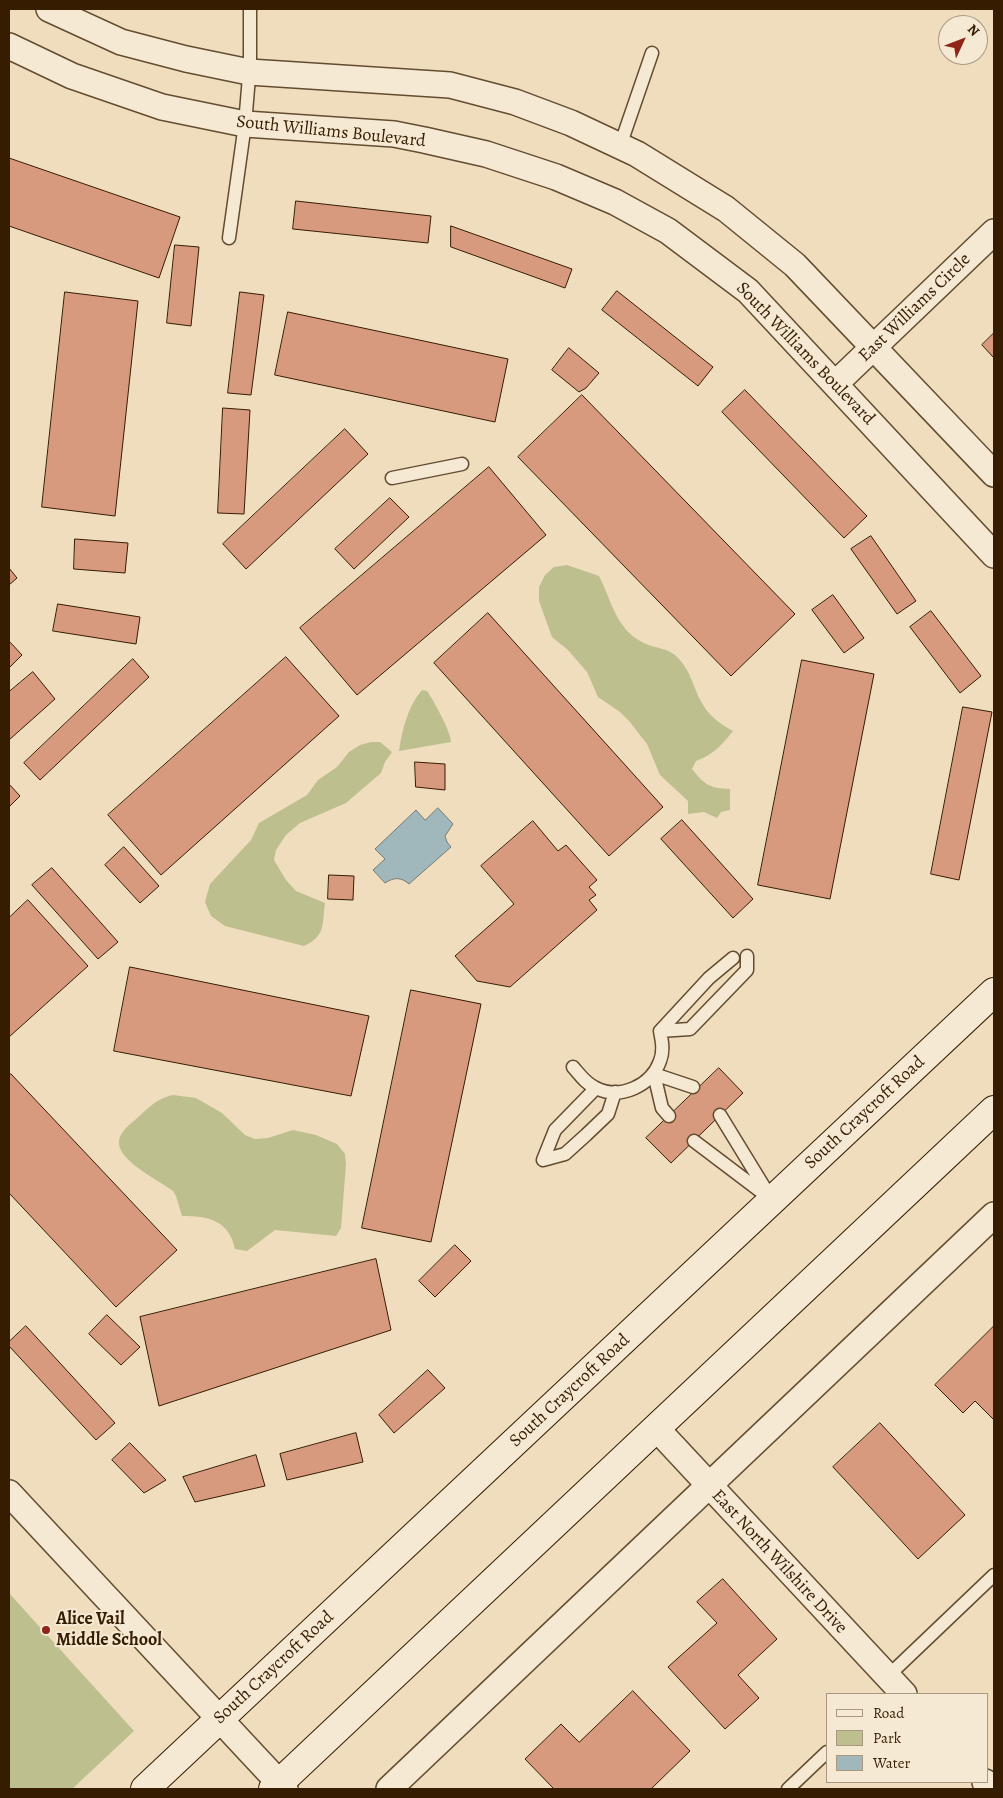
<!DOCTYPE html>
<style>
body{margin:0}
#map{position:relative;width:1003px;height:1798px;overflow:hidden;background:#efddbd;font-family:Alegreya,serif}
canvas{display:block}
.frame{position:absolute;inset:0;border:10px solid #361c01;pointer-events:none}
.legend{position:absolute;left:826px;top:1693px;width:162px;height:90px;box-sizing:border-box;background:#f5e9d4;border:1px solid #a99780;margin:0;padding:6px 9px;list-style:none;font-size:15px;color:#361c01}
.legend li{display:flex;align-items:center;gap:10px;height:25px}
.legend b{width:25px;border:1px solid #a99780}
.north{position:absolute;left:938px;top:15px;width:50px;height:50px;box-sizing:border-box;background:#f5e9d4;border:1px solid #a99780;border-radius:50%;rotate:47deg;font-size:14px;font-weight:700;line-height:20px;text-align:center;color:#361c01}
.north::after{content:'';display:block;margin:auto;width:18px;height:22px;background:#8f2418;clip-path:polygon(50% 0,100% 100%,50% 72%,0 100%)}
</style>
<div id="map">
<canvas width="1003" height="1798"></canvas>
<div class="frame"></div>
<ul class="legend">
<li><b style="height:6px;background:#f5e9d4"></b>Road</li>
<li><b style="height:14px;background:#bdc08e"></b>Park</li>
<li><b style="height:14px;background:#a0b8bc"></b>Water</li>
</ul>
<div class="north">N</div>
</div>
<script>
const context = document.querySelector('canvas').getContext('2d');
context.lineJoin = 'round';
function fillPath(path, color) {
  context.fillStyle = color;
  context.fill(path, 'evenodd');
}
function strokePath(path, color, width, dash) {
  context.strokeStyle = color;
  context.lineWidth = width;
  context.lineCap = dash ? 'butt' : 'round';
  context.setLineDash(dash || []);
  context.stroke(path);
}
function label(font, color, halo, rows, align = 'center') {
  context.font = font + ' Alegreya,serif';
  context.lineWidth = 4;
  context.setLineDash([]);
  context.textBaseline = 'middle';
  context.strokeStyle = halo;
  context.fillStyle = color;
  for (const [text, x, y, turn = 0] of rows) {
    context.save();
    context.translate(x, y);
    context.rotate((+turn || 0) * Math.PI / 180);
    context.textAlign = isNaN(turn) ? turn : align;
    if (halo) context.strokeText(text, 0, 0);
    context.fillText(text, 0, 0);
    context.restore();
  }
}
const green = new Path2D(`
 M567 565 599 576C611 599 616 629 642 642 655 649 669 647 679 659 692 673 693 688 702 703 709 716 720 724 733 731 722 745 713 755 696 761L692 769C705 785 709 788 730 789V810L721 812 717 818 704 812 688 814V801L660 775 647 744 629 721 620 712 598 697 587 672 568 650 552 637 539 601V587L545 575 554 567Z
 M422 690 427 691C434 701 451 732 451 742L399 751C402 730 408 706 422 690Z
 M371 742H380L392 752 385 762 381 773 346 803 300 823 286 835 276 850 274 860 286 880 296 891 325 903C322 924 326 936 304 946L225 926 211 916 205 902 210 884 251 840 259 823 307 795 318 780 337 767 349 752 360 745Z
 M173 1095 196 1098 222 1113 245 1135 255 1139 268 1138 293 1130 316 1135 337 1144 345 1154 346 1164 341 1228 336 1236 275 1230 247 1251 235 1249C229 1220 208 1216 182 1216L176 1196 173 1191C159 1180 111 1158 120 1137 122 1131 130 1124 135 1120 149 1108 155 1099 173 1095Z
 M9 1593 134 1731 72 1789H9Z`);
const water = new Path2D(`
 M438 808 453 824 445 836 447 842 451 847 409 884C401 877 394 877 385 883L373 870 385 859 375 849 416 810 425 820Z`);
const building = new Path2D(`
 M9 158 180 217 159 278 9 226Z
 M296 201 431 216 428 243 293 229Z
 M451 226 572 269 565 288 451 247Z
 M175 245 199 247 191 326 167 323Z
 M617 291 713 367 698 386 602 310Z
 M65 292 138 301 115 516 42 507Z
 M240 292 264 295 251 395 228 393Z
 M288 312 508 359 495 422 275 375Z
 M994 333V358L982 345Z
 M569 348 599 373 586 388 579 392 552 370Z
 M745 390 867 516 844 538 722 412Z
 M582 395 795 614 731 676 518 457Z
 M223 408 250 410 244 514 218 513Z
 M345 429 368 454 246 569 223 544Z
 M489 467 546 535 357 695 300 628Z
 M390 498 409 517 354 569 335 549Z
 M871 536 916 601 897 614 851 549Z
 M75 539 128 543 125 573 74 569Z
 M9 568 17 578 9 585Z
 M833 595 864 638 844 653 812 610Z
 M58 604 140 617 136 644 53 631Z
 M931 611 981 676 960 693 910 627Z
 M488 613 663 807 609 856 434 663Z
 M9 641 22 655 9 668Z
 M286 657 339 716 161 875 108 815Z
 M133 659 149 677 40 780 24 763Z
 M802 660 874 674 830 899 758 885Z
 M33 672 55 699 9 740V692Z
 M963 707 992 712 959 880 931 874Z
 M415 762 445 764V790L416 787Z
 M9 784 20 796 9 807Z
 M682 820 753 899 733 918 661 839Z
 M533 821 558 851 566 845 597 880 589 887 596 895 589 900 597 910 510 987 477 981 455 956 514 904 481 866Z
 M124 847 159 886 140 903 105 865Z
 M52 868 118 942 98 959 32 885Z
 M329 875 354 876 353 900 328 899Z
 M28 900 88 966 9 1037V918Z
 M130 967 369 1016 351 1096 114 1051Z
 M411 990 481 1004 431 1242 362 1228Z
 M719 1068 743 1093 671 1163 646 1138Z
 M11 1074 177 1250 116 1307 9 1193V1076Z
 M455 1245 471 1261 435 1297 419 1281Z
 M376 1259 391 1330 159 1406 140 1317Z
 M107 1315 140 1347 121 1365 89 1334Z
 M26 1326 115 1423 96 1440 9 1346V1342Z
 M994 1326V1420L975 1401 963 1413 935 1385Z
 M428 1370 445 1388 394 1433 379 1415Z
 M880 1423 965 1515 918 1559 833 1467Z
 M356 1433 363 1462 287 1480 280 1454Z
 M130 1443 166 1480 144 1493 112 1460Z
 M256 1455 265 1486 195 1502 183 1477Z
 M723 1579 777 1639 738 1675 759 1698 725 1729 668 1667 717 1623 697 1602Z
 M633 1691 690 1751 651 1789H554L525 1759 561 1724 579 1742Z`);
const service = new Path2D(`
 M620 146 652 53
 M229 238 245 124 250 65V9
 M392 478 462 464
 M660 1031 690 1029 747 970V956
 M660 1031 709 978 733 958
 M573 1067C580 1075 586 1084 596 1088 620 1100 651 1086 660 1061 664 1051 662 1041 660 1031
 M596 1088 555 1130 543 1160 565 1154 586 1135 608 1114 615 1092
 M669 1116 662 1108 654 1074 693 1087
 M694 1141 772 1200 720 1115
 M887 1677 994 1575
 M788 1789 827 1752`);
const minor = new Path2D(`
 M49 9 121 42 186 59 249 72 450 85 515 102 571 123 637 154 726 209 795 265 994 474
 M9 46 72 76 162 107 245 124 394 134 424 140 486 154 556 177 615 202 668 231 748 291 994 555
 M835 384 994 232
 M656 1428 904 1694
 M9 1493 285 1789
 M985 1782 992 1789
 M389 1789 994 1215`);
const secondary = new Path2D(`
 M145 1789 994 992
 M273 1789 994 1110`);
const markers = [
 [46,1630,5,"#8f2418"]
];
const streetNames = [
 ["South Williams Boulevard",331,132,6],
 ["East Williams Circle",915,308,-44],
 ["South Williams Boulevard",805,354,46],
 ["South Craycroft Road",865,1113,-43],
 ["South Craycroft Road",570,1391,-43],
 ["East North Wilshire Drive",779,1562,47],
 ["South Craycroft Road",274,1668,-43]
];
const poiNames = [
 ["Alice Vail",56,1620],
 ["Middle School",56,1641]
];
fillPath(green, '#bdc08e');
fillPath(water, '#a0b8bc');
strokePath(water, '#767a71', 1);
fillPath(building, '#d89a7f');
strokePath(building, '#361c01', 1);
strokePath(service, '#644c30', 15);
strokePath(minor, '#644c30', 28);
strokePath(secondary, '#361c01', 30);
strokePath(service, '#f5e9d4', 12);
strokePath(minor, '#f5e9d4', 25);
strokePath(secondary, '#f5e9d4', 28);
for (const [x, y, r, color] of markers) {
  const dot = new Path2D();
  dot.arc(x, y, r, 0, 2 * Math.PI);
  context.fillStyle = color;
  context.fill(dot);
  strokePath(dot, '#f5e9d4', 2);
}
label('18px', '#361c01', '#f5e9d4', streetNames);
label('bold 18px', '#361c01', '#f5e9d4', poiNames, 'left');
</script>
